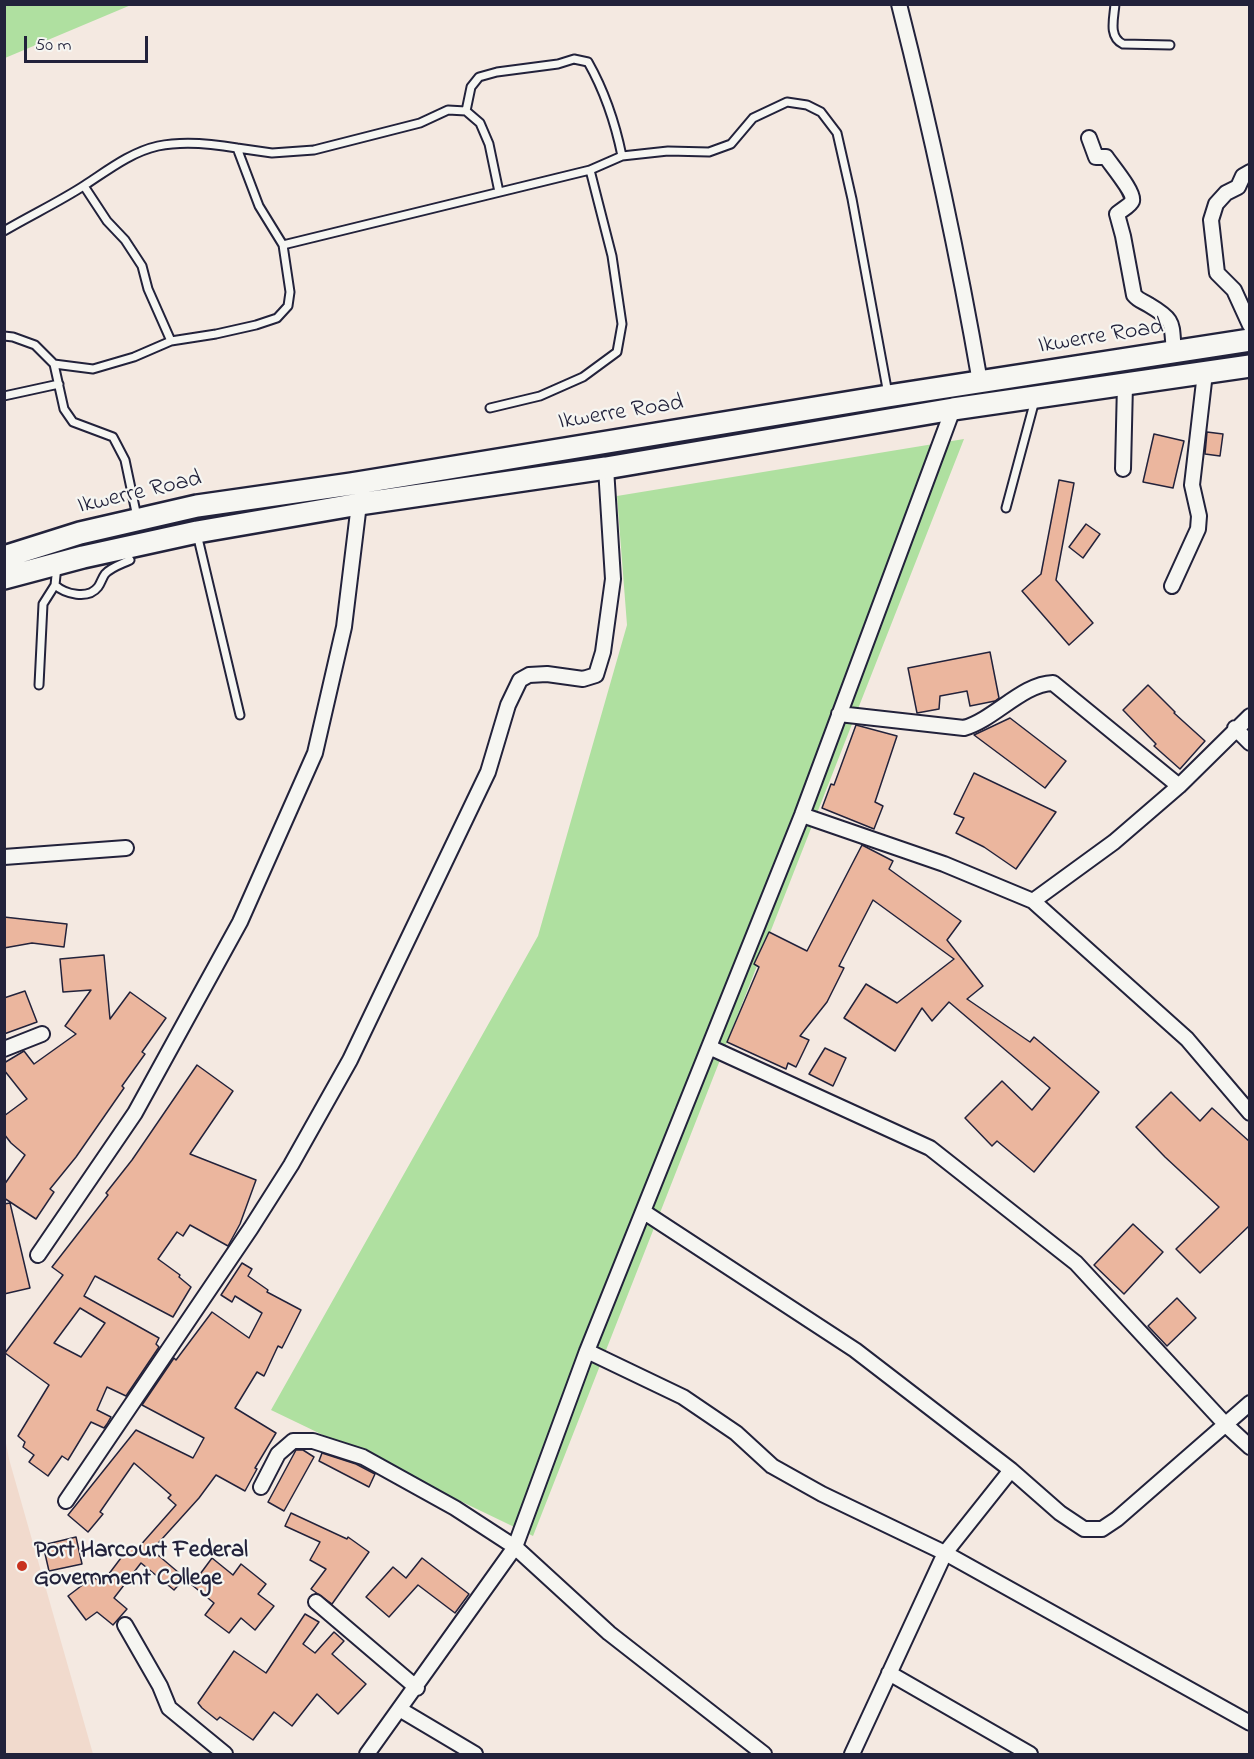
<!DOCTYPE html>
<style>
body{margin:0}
#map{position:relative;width:1254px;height:1759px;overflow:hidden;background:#f4e9e1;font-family:"Indie Flower",sans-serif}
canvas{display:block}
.frame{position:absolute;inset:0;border:6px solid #22223b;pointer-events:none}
.scale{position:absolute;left:24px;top:36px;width:124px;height:27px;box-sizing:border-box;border:3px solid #22223b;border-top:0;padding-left:8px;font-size:18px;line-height:21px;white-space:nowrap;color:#22223b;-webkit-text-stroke:4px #f6f6f2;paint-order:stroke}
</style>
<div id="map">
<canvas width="1254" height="1759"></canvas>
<div class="frame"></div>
<div class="scale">50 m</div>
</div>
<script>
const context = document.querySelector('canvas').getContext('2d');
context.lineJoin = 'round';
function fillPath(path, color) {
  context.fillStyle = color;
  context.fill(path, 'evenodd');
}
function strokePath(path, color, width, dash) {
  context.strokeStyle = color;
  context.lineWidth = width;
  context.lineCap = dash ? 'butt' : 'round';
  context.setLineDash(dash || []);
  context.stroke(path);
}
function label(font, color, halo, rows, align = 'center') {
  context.font = font + ' "Indie Flower",sans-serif';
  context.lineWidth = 4.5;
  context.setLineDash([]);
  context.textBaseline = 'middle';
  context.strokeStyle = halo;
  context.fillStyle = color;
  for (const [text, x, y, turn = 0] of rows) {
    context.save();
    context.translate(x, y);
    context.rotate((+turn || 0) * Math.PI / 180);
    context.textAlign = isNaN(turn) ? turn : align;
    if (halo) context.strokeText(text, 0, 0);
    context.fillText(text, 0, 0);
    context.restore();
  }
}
const built = new Path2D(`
 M5 1438 9 1459 93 1754H5Z`);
const green = new Path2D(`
 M5 4H131V5L5 58Z
 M964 439 533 1536 271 1410 538 936 627 625 617 496Z`);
const building = new Path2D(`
 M1207 432 1223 434 1220 456 1205 454Z
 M1154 434 1184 441 1173 488 1143 482Z
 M1059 480 1074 483 1056 580 1093 623 1069 645 1022 591 1041 574Z
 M1086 524 1100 534 1083 558 1069 547Z
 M990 652 999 698 995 701 970 706 967 691 940 696 939 709 917 713 908 668Z
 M1148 685 1175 712 1174 713 1205 741 1180 769 1154 746 1156 744 1123 710Z
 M1010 718 1066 761 1045 788 974 735Z
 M856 725 897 736 875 802 883 806 874 829 822 808 831 784 834 785Z
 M974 773 1056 812 1016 869 984 847 956 833 964 818 954 814Z
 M862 845 893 861 889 869 961 921 947 940 983 986 967 999 1030 1042 1034 1037 1099 1092 1034 1172 997 1141 992 1146 965 1118 1002 1081 1032 1110 1050 1088 949 1002 932 1021 922 1008 895 1051 844 1018 866 984 897 1003 954 959 873 900 839 966 844 968 827 1002 800 1036 809 1040 796 1067 788 1063 786 1069 727 1042 759 967 754 964 769 932 807 951Z
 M4 917 67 924 64 947 32 943 4 948Z
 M104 955 110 1019 130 992 166 1018 142 1052 145 1054 122 1086 124 1088 76 1157 50 1189 54 1192 36 1219 4 1198V1185L25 1155 11 1143 4 1134V1116L27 1099 4 1070V1063L24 1051 34 1064 76 1034 65 1026 91 990 63 992 60 959Z
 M25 991 37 1022 4 1034V998Z
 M825 1048 846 1058 833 1086 809 1074Z
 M197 1065 233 1091 190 1154 256 1180 240 1224 228 1246 190 1225 183 1236 177 1232 158 1259 180 1275 179 1277 191 1287 173 1317 95 1276 84 1296 159 1338 156 1344 159 1347 126 1396 107 1387 97 1410 111 1417 107 1424 104 1428 91 1422 68 1460 62 1456 48 1476 29 1462 34 1455 23 1447 25 1442 18 1436 49 1385 5 1353 63 1275 52 1267 108 1195 106 1193 132 1160ZM80 1308 105 1323 81 1357 54 1343Z
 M1171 1092 1200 1121 1212 1108 1250 1142V1225L1200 1273 1176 1249 1219 1207 1165 1157 1136 1127Z
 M10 1203 30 1288 4 1294V1204Z
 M1133 1224 1163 1252 1124 1294 1094 1265Z
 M242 1263 252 1269 248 1276 268 1290 267 1292 301 1310 282 1348 278 1346 264 1376 257 1372 235 1408 276 1433 255 1468 257 1469 245 1491 216 1475 199 1498 152 1550 185 1578 174 1590 141 1563 114 1598 127 1609 113 1625 97 1612 86 1620 68 1596 93 1577 102 1583 127 1550 134 1545 138 1548 176 1505 168 1498 171 1495 134 1463 100 1512 103 1514 88 1532 68 1515 136 1430 193 1458 204 1438 142 1405 174 1358 176 1360 212 1312 249 1338 262 1313 235 1296 232 1302 221 1295Z
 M1177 1298 1196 1318 1167 1346 1148 1326Z
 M296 1450H303L314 1457 284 1511 268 1502Z
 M322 1453 356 1464 375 1474 369 1487 319 1461Z
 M291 1513 347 1539 348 1537 369 1552 332 1604 311 1589 326 1569 310 1560 320 1542 285 1526Z
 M76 1537 82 1564 49 1571 43 1545Z
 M212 1558 233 1575 241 1564 266 1584 258 1594 274 1606 255 1630 241 1618 229 1633 205 1615 214 1603 192 1585Z
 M422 1558 469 1594 455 1613 418 1585 389 1617 366 1597 393 1567 406 1578Z
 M305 1614 319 1622 303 1644 315 1653 334 1632 344 1641 332 1654 366 1684 338 1714 317 1694 292 1726 274 1712 253 1740 220 1717 217 1720 202 1708 198 1703 234 1651 266 1673Z`);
const lane = new Path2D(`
 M1115 4C1114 18 1108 37 1123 44L1170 45
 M466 111 471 87 479 77 497 72 558 64 574 59 588 62C605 92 615 122 622 156
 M237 148 272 153 314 150 420 123 448 110 466 111 480 123 489 144 499 192
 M84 186 107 221 125 240 142 266 148 289 171 341
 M4 231C31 215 59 202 85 185 108 170 131 152 158 146 182 141 214 144 237 148L259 206 283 245 290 292 288 306 277 318 256 325 216 334 171 341 134 357 93 369 54 364
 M283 245 590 170 622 156 668 151 709 152 731 144 753 118 787 102 807 105 821 112 837 133 852 199 888 394
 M4 336 13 337 35 345 54 364 64 409 73 422 113 437 125 460 137 517
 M4 396 59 384
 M490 408 540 396 583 377 617 352 622 324 612 256 590 170
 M1006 508 1035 400
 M197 534 240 715
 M55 585C65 594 88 600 98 587 101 583 102 578 105 574 111 567 122 564 130 560
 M39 685 43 604 55 585 57 566`);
const street = new Path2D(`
 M899 4C931 130 958 255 980 382
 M1089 138 1096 157H1106C1112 166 1135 193 1132 201 1130 206 1121 210 1117 214L1123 236 1134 295C1139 301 1143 301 1149 305 1176 321 1171 323 1174 352
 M1250 172 1243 176 1238 187 1226 193 1216 204 1211 220 1217 273 1234 290 1250 325
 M1123 469 1125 384
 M1172 586 1198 529 1199 516 1192 485 1205 373
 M839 714 964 728C995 719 1022 684 1053 683L1179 786
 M1235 728 1250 743
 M802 815 944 864 1033 901 1187 1039 1250 1113
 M4 857 126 848
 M1033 901 1114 842 1179 786 1250 716
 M709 1047 930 1148 1076 1263 1226 1425 1250 1447
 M4 1049 42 1034
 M644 1212 855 1350 1011 1470 1060 1513 1084 1529H1102L1117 1519 1250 1403
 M38 1255 135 1113 240 922 315 753 344 627 359 504
 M587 1351 683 1397 736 1433 772 1466 822 1494 945 1553 1250 1723
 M261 1487 278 1454 293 1441H313L363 1457 455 1508 515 1547 609 1633 764 1754
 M66 1501 251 1228 291 1165 350 1060 488 772 508 705 520 680 529 675 547 674 583 679 596 675 603 652 613 579 606 468
 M316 1602 417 1688
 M125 1625 160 1686 169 1708 225 1754
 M889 1673 1030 1754
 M401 1710 475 1754
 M367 1754 515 1547 587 1351 802 815 953 409
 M852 1754 945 1553 1011 1470`);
const primary = new Path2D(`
 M4 557 80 533 197 506 351 484 888 396 1250 340
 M4 578 83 557 197 532 359 504 606 468 953 409 1250 366`);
const markers = [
 [22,1566,6,"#c8321e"]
];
const streetNames = [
 ["Ikwerre Road",1101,338,-9],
 ["Ikwerre Road",621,414,-9],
 ["Ikwerre Road",140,494,-13]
];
const poiNames = [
 ["Port Harcourt Federal",34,1552],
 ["Government College",34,1580]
];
fillPath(built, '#f1dacd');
fillPath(green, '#afe0a0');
fillPath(building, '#ebb69e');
strokePath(building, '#22223b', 1.5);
strokePath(lane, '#22223b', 11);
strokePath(street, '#22223b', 18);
strokePath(primary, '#22223b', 26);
strokePath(lane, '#f6f6f2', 7);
strokePath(street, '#f6f6f2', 14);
strokePath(primary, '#f6f6f2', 21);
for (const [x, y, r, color] of markers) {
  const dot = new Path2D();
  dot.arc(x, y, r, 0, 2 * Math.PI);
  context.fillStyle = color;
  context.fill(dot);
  strokePath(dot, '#f6f6f2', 2);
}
label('24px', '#22223b', '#f6f6f2', streetNames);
label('bold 24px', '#22223b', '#f6f6f2', poiNames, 'left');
</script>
